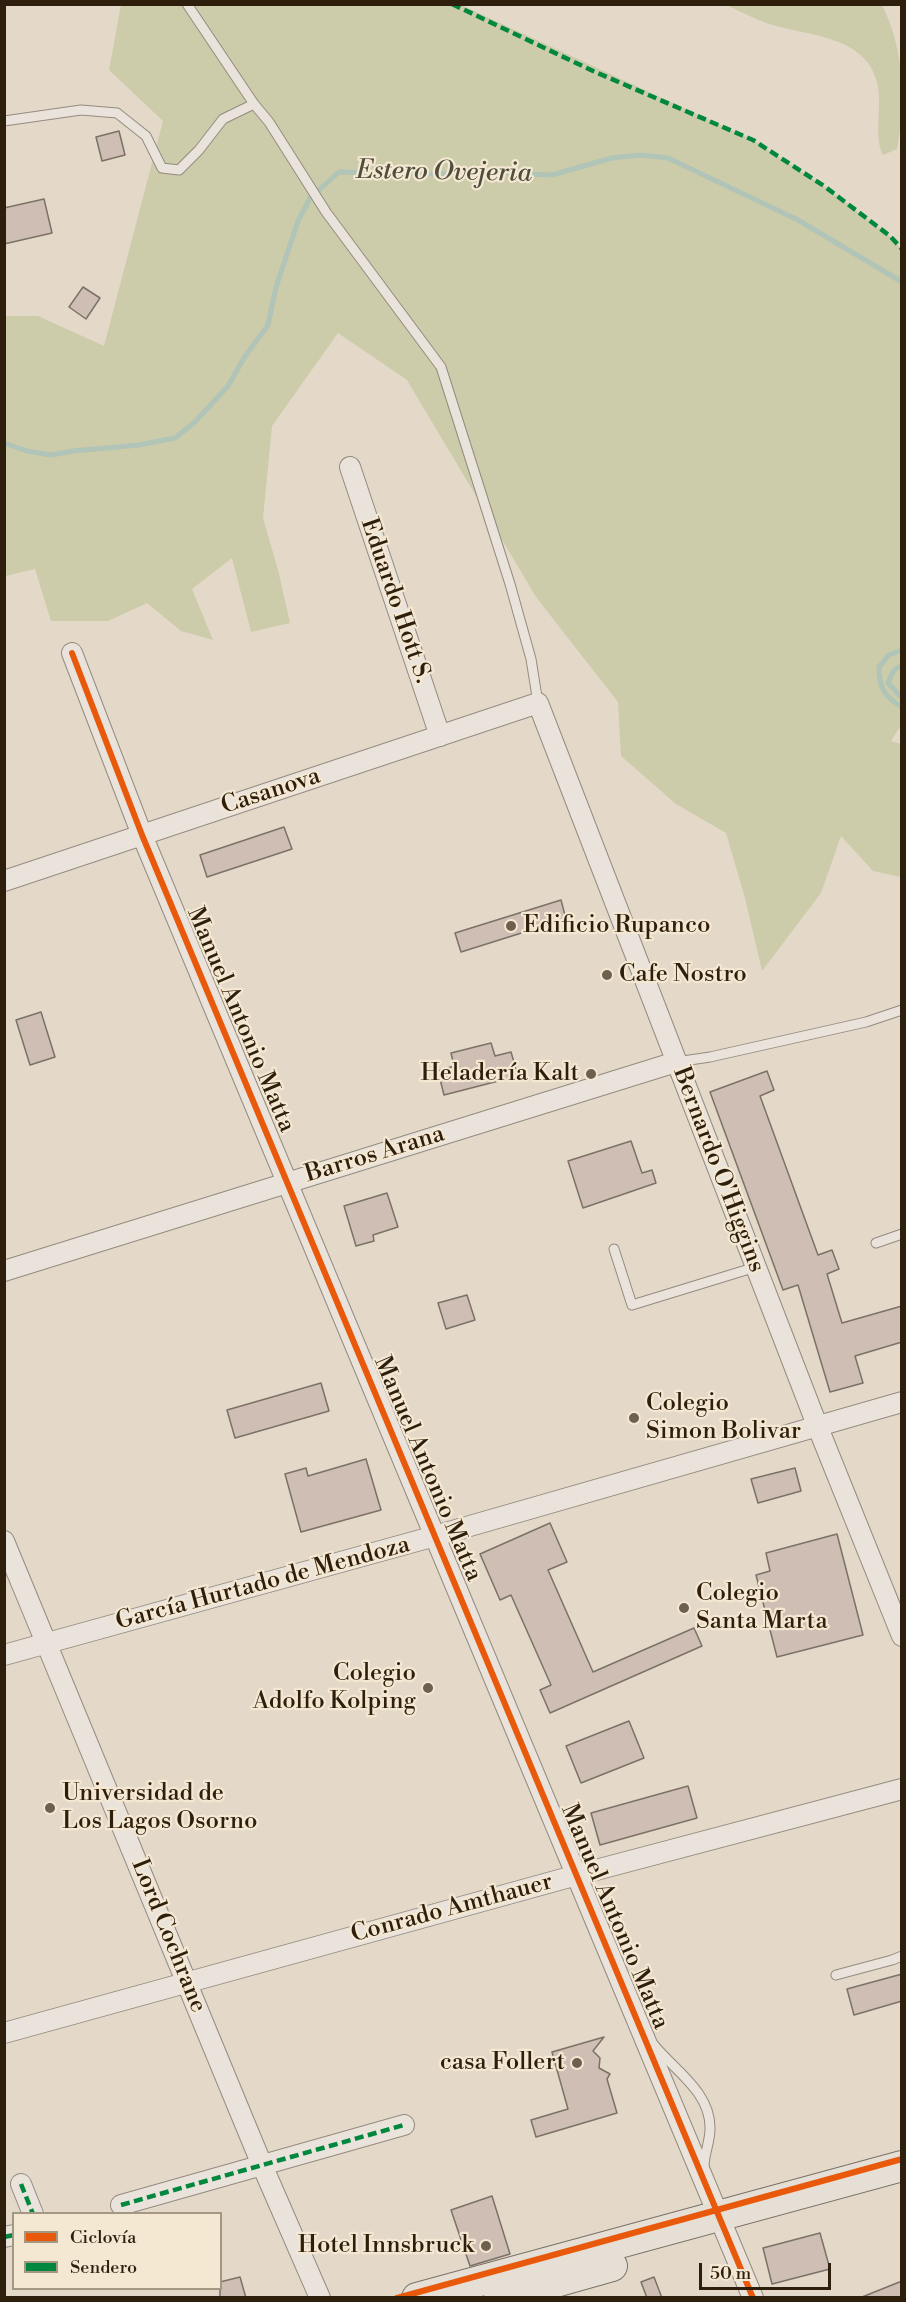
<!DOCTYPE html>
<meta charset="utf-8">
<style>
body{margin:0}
#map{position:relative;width:906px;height:2302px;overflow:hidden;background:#e4d9c8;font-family:"Libre Bodoni",serif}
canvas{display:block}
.frame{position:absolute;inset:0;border:6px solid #2e1f0c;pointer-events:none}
.legend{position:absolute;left:12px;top:2212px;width:210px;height:78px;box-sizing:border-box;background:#f5e8d3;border:2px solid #a59883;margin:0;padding:8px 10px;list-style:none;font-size:18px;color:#2e1f0c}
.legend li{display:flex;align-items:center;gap:12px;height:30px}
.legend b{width:30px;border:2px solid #a59883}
.scale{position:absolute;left:699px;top:2263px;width:132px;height:27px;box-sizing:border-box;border:3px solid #2e1f0c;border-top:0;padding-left:8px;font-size:18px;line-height:21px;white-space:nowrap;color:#2e1f0c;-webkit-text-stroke:4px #f5e8d3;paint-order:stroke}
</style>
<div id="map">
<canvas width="906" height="2302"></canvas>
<div class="frame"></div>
<ul class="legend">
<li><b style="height:8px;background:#e8590c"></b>Ciclovía</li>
<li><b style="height:8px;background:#00873e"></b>Sendero</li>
</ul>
<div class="scale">50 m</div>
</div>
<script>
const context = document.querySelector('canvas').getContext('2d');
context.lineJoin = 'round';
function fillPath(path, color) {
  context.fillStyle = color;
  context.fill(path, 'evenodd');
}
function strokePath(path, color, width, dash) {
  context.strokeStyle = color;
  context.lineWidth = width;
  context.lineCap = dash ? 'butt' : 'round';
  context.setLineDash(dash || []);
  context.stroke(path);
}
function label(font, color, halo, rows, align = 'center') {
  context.font = font + ' "Libre Bodoni",serif';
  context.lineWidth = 4.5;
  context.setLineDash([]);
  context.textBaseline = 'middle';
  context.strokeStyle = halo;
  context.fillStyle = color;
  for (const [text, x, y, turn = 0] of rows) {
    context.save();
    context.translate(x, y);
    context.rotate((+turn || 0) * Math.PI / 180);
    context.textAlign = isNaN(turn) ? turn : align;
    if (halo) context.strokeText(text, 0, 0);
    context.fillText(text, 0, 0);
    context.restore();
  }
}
const green = new Path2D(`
 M121 5H461L753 140 824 186 890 236 901 249 902 724 891 741 901 744V877L873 871 841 836 821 893 762 971 745 898 726 833 676 804 621 756 618 702 536 597 407 380 338 333 272 426 263 518 278 570 290 623 251 632 232 558 192 589 213 640 181 631 147 603 108 621H51L35 569 5 576V316H38L104 346 163 121 109 70Z
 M727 5H882C904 48 906 102 897 149L883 155C873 137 883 104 877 82 865 35 807 36 769 24 755 19 741 12 727 5Z`);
const stream = new Path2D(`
 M4 443 27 451 51 455 73 451 139 445 175 438 195 422 228 386 244 358 268 325 276 287 298 221 310 198 339 172 439 174 487 172 552 175 612 158 640 155 668 158 798 220 902 282
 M902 650 889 655 879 667C879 687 884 697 902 707
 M902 665 894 670 888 683 902 698`);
const building = new Path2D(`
 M119 131 125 155 102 161 96 137Z
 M44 199 52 233 4 244V208Z
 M83 287 100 298 86 319 69 307Z
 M284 827 292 849 207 877 200 855Z
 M561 900 566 919 461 952 455 933Z
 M41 1012 55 1057 30 1065 16 1020Z
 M491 1043 495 1056 511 1052 518 1076 444 1095 438 1071 454 1066 451 1053Z
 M767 1071 774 1090 760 1096 818 1255 832 1250 839 1269 827 1274 842 1323 902 1306V1342L855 1356 863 1383 830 1392 798 1285 783 1290 710 1092Z
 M631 1141 642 1173 652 1170 656 1183 583 1208 568 1161Z
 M387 1193 398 1227 373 1235 374 1241 356 1246 344 1206Z
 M467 1295 475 1320 446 1329 438 1303Z
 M321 1383 329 1411 235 1438 227 1410Z
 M366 1459 381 1510 301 1532 285 1474 306 1468 308 1476Z
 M795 1468 801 1491 758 1503 751 1479Z
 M550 1523 567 1562 548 1570 593 1672 694 1628 702 1646 550 1713 540 1690 551 1685 511 1595 500 1600 480 1554Z
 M837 1534 863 1635 777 1657 756 1575 770 1571 766 1553Z
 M629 1721 644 1758 581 1783 566 1746Z
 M688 1786 697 1818 600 1845 591 1813Z
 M902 1974V2001L854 2015 847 1989Z
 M604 2037 593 2051 600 2058 599 2068 610 2074 607 2079 617 2113 536 2137 531 2120 568 2109 552 2052Z
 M492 2196 510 2254 470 2266 451 2210Z
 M820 2233 830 2269 772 2284 763 2248Z
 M240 2277 246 2298H220V2282Z
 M654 2277 662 2298H647L641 2282Z
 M902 2281V2298H862V2297Z`);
const lane = new Path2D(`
 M187 4 254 104 269 122 326 212 441 367 510 584 531 659 538 703
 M4 121 81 110 117 113 146 136 162 168 179 170 199 150 223 119 254 104
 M676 1062 710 1057 866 1022 902 1010
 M876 1243 902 1234
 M614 1249 632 1305 756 1267
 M836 1975 892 1960 902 1956
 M654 2045C674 2070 711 2092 710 2129 710 2142 704 2154 704 2167`);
const street = new Path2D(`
 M350 467 440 736
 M72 653 142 835 753 2298
 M4 881 538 703 817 1425 902 1636
 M4 1271 676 1062
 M4 1541 262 2165 320 2298
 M4 1655 435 1536 902 1402
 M4 2033 577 1875 902 1789
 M21 2184 33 2214
 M121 2205 404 2125
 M4 2237 14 2235`);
const primary = new Path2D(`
 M417 2298 902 2166
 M499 2298 612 2266`);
const quiet = new Path2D(`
 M452 4 593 71 753 140 824 186 890 236 902 249
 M21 2184 33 2214
 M121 2205 404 2125
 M4 2237 14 2235`);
const cycleway = new Path2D(`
 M72 653 142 835 753 2298
 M397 2298 902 2159`);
const markers = [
 [511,926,6,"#6e604e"],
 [607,975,6,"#6e604e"],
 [591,1074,6,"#6e604e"],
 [634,1418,6,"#6e604e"],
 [684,1608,6,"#6e604e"],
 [428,1688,6,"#6e604e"],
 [50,1808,6,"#6e604e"],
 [577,2063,6,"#6e604e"],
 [486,2246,6,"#6e604e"]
];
const streetNames = [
 ["Eduardo Hott S.",395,601,71],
 ["Casanova",271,792,-18],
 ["Manuel Antonio Matta",240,1020,67],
 ["Barros Arana",375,1155,-17],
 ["Bernardo O'Higgins",718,1170,69],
 ["Manuel Antonio Matta",427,1469,67],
 ["García Hurtado de Mendoza",263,1584,-15],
 ["Conrado Amthauer",452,1909,-15],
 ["Manuel Antonio Matta",614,1917,67],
 ["Lord Cochrane",168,1936,68]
];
const poiNames = [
 ["Edificio Rupanco",523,926],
 ["Cafe Nostro",619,975],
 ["Heladería Kalt",579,1074,"right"],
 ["Colegio",646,1404],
 ["Simon Bolivar",646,1432],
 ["Colegio",696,1594],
 ["Santa Marta",696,1622],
 ["Colegio",416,1674,"right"],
 ["Adolfo Kolping",416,1702,"right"],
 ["Universidad de",62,1794],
 ["Los Lagos Osorno",62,1822],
 ["casa Follert",565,2063,"right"],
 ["Hotel Innsbruck",474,2246,"right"]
];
const waterNames = [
 ["Estero Ovejeria",444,173,1]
];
fillPath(green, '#cccbaa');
strokePath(stream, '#b0c4b7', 5);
fillPath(building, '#cfbeb3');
strokePath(building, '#7a7267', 1.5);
strokePath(lane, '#948b7f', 11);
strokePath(street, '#948b7f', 22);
strokePath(primary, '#7a7267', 32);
strokePath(lane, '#e9e3db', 9);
strokePath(street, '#e9e3db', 20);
strokePath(primary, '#e6dfd5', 30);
strokePath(quiet, '#00873e', 4.5, [9, 4.5]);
strokePath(cycleway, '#e8590c', 6);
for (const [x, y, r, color] of markers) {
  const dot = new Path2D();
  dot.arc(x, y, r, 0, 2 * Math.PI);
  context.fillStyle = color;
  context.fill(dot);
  strokePath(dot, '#f5e8d3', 2);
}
label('24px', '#2e1f0c', '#f5e8d3', streetNames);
label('24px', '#2e1f0c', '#f5e8d3', poiNames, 'left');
label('italic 26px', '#4e4e3d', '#f5e8d3', waterNames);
</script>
